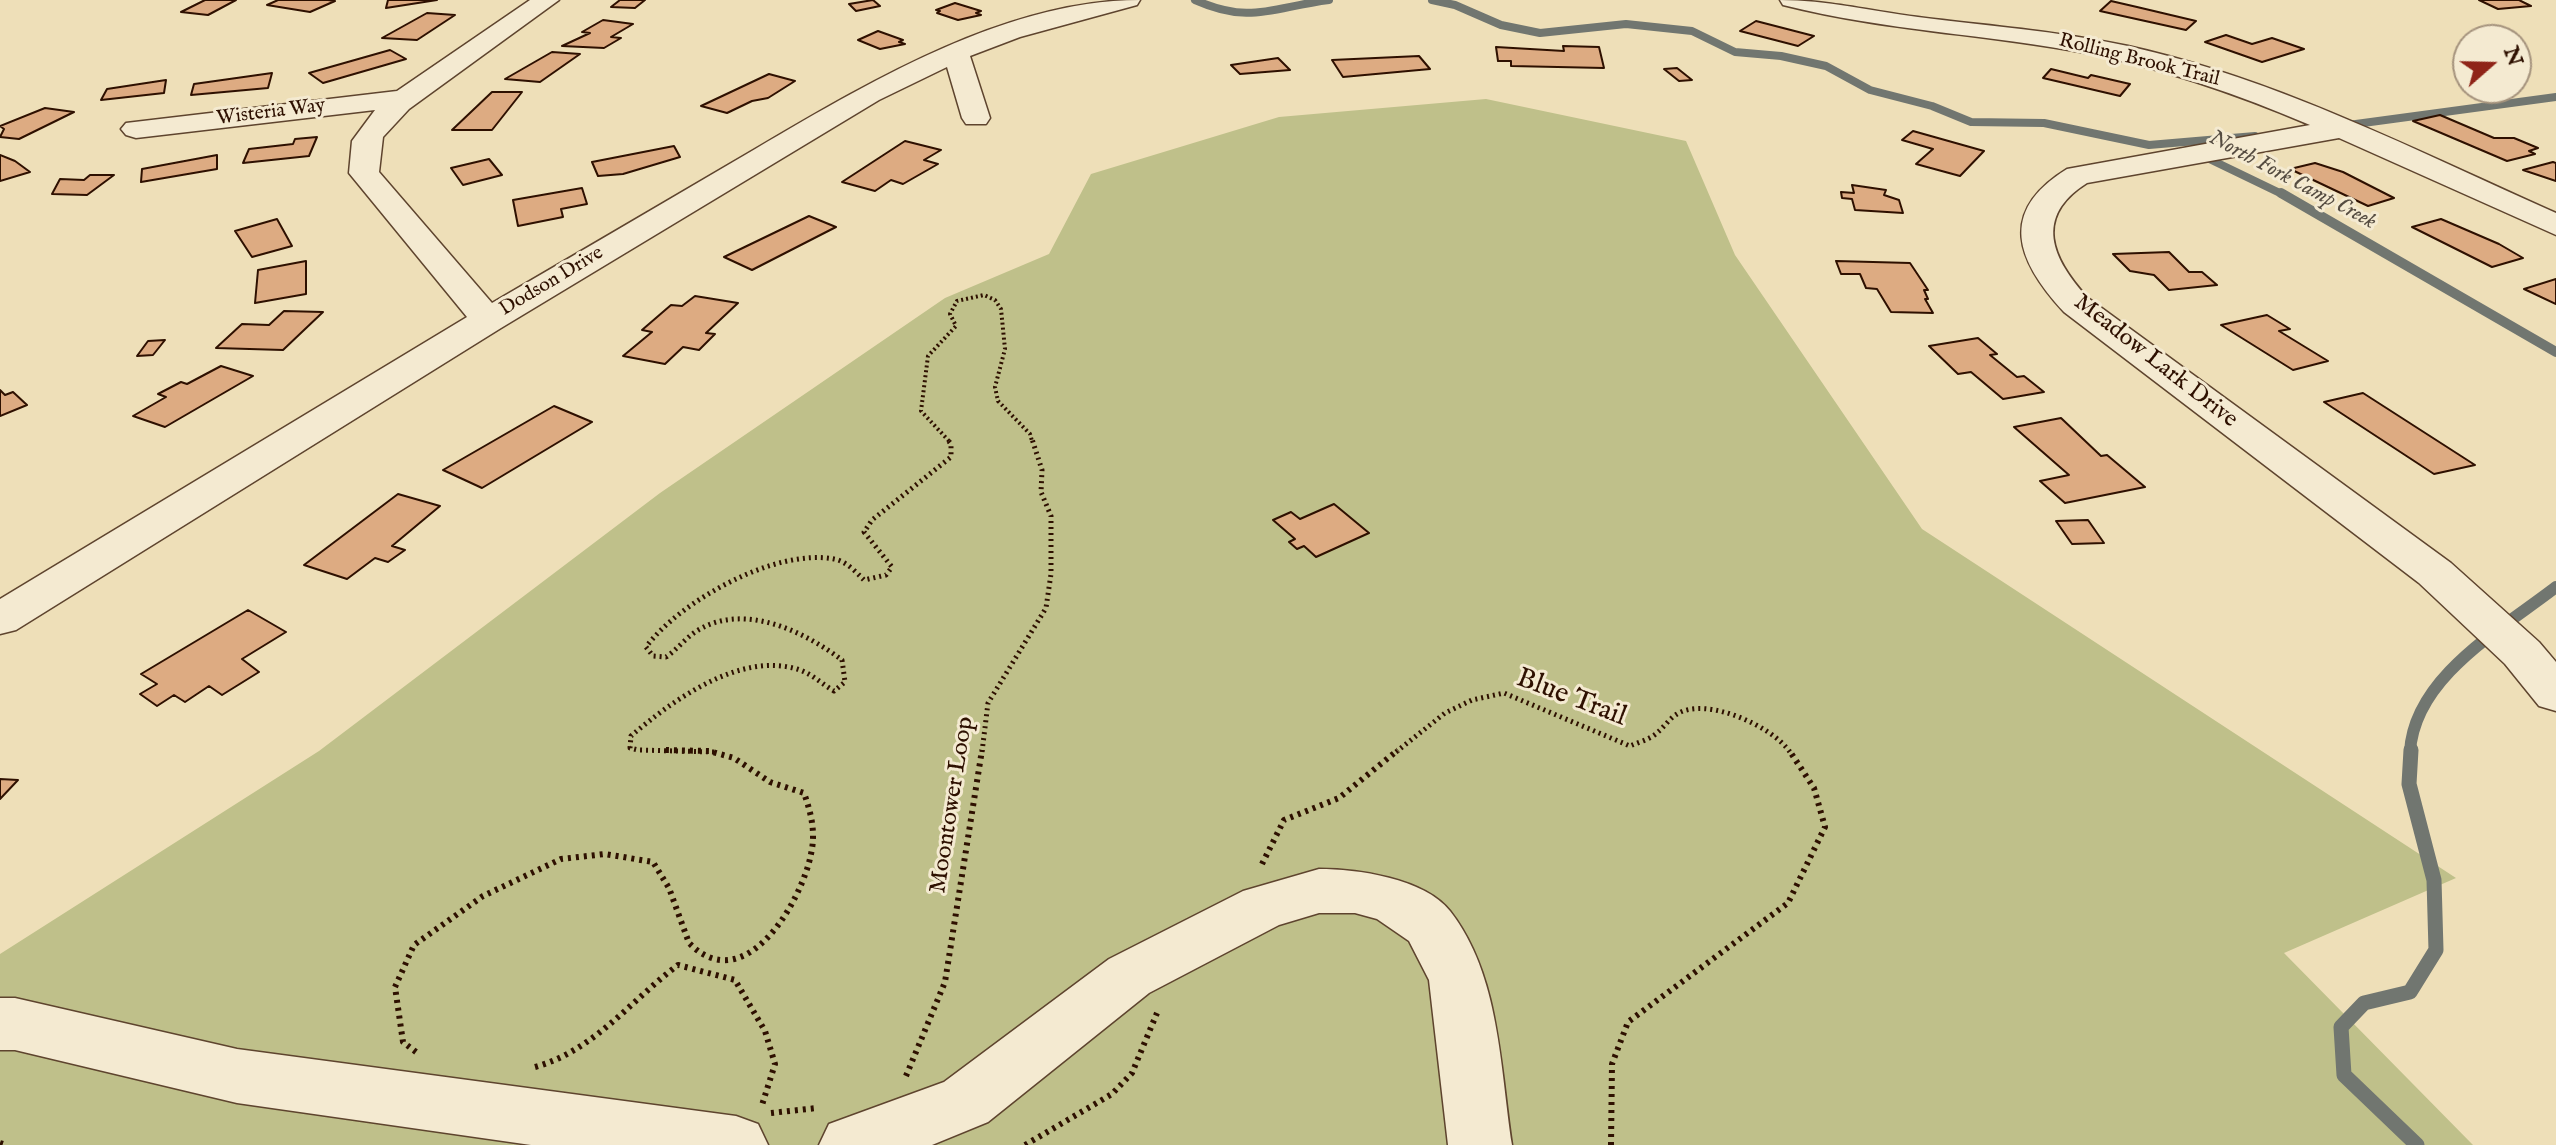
<!DOCTYPE html>
<style>
body{margin:0}
#map{position:relative;width:2556px;height:1145px;overflow:hidden;background:#eedfb8;font-family:"IM FELL English",serif}
canvas{display:block}
.north{position:absolute;left:2452px;top:24px;width:80px;height:80px;box-sizing:border-box;background:#f4ead1;border:2px solid #a5937d;border-radius:50%;rotate:70deg;font-size:22px;font-weight:700;line-height:32px;text-align:center;color:#2e1000}
.north::after{content:'';display:block;margin:auto;width:28px;height:36px;background:#8f2418;clip-path:polygon(50% 0,100% 100%,50% 72%,0 100%)}
</style>
<div id="map">
<canvas width="2556" height="1145"></canvas>
<div class="north">N</div>
</div>
<script>
const context = document.querySelector('canvas').getContext('2d');
context.lineJoin = 'round';
function fillPath(path, color) {
  context.fillStyle = color;
  context.fill(path, 'evenodd');
}
function strokePath(path, color, width, dash) {
  context.strokeStyle = color;
  context.lineWidth = width;
  context.lineCap = dash ? 'butt' : 'round';
  context.setLineDash(dash || []);
  context.stroke(path);
}
function label(font, color, halo, rows, align = 'center') {
  context.font = font + ' "IM FELL English",serif';
  context.lineWidth = 6;
  context.setLineDash([]);
  context.textBaseline = 'middle';
  context.strokeStyle = halo;
  context.fillStyle = color;
  for (const [text, x, y, turn = 0] of rows) {
    context.save();
    context.translate(x, y);
    context.rotate((+turn || 0) * Math.PI / 180);
    context.textAlign = isNaN(turn) ? turn : align;
    if (halo) context.strokeText(text, 0, 0);
    context.fillText(text, 0, 0);
    context.restore();
  }
}
const green = new Path2D(`
 M1486 99 1686 141 1735 255 1922 529 2456 878 2284 953 2473 1145H0V954L319 751 660 493 945 298 1049 254 1091 174 1279 117Z`);
const streamFar3 = new Path2D(`
 M1195 0C1251 25 1273 7 1329 0
 M1432 0 1455 5 1501 25 1540 33 1626 24 1692 31 1735 52 1781 56 1826 66 1870 90 1932 106 1971 122 2044 123 2149 145 2255 136
 M2341 126 2556 97
 M2199 154 2284 195`);
const streamFar2 = new Path2D(`
 M2281 193 2556 352`);
const streamFar1 = new Path2D(`
 M2410 752C2414 677 2502 629 2556 587`);
const stream = new Path2D(`
 M2411 750 2409 784 2434 880 2436 950 2410 992 2364 1003 2341 1027 2344 1075 2417 1145`);
const building = new Path2D(`
 M205 0H236L208 15 181 12Z
 M278 0H328L335 1 310 12 267 5Z
 M388 0H437L386 8Z
 M620 0H645L635 8 611 7Z
 M873 0 880 6 856 11 849 4Z
 M2479 0H2519L2531 6 2498 9Z
 M2111 1 2137 7 2196 21 2186 30 2100 11Z
 M955 3 981 11 976 13 981 15 958 20 937 13 940 11 936 10Z
 M427 13 455 15 417 40 382 38Z
 M603 20 633 24 611 37 621 38 604 48 562 46 590 33 582 32Z
 M1756 21 1814 36 1798 46 1740 31Z
 M878 31 903 40 899 42 905 44 880 49 858 40Z
 M2226 35 2252 44 2272 38 2304 49 2262 62 2205 42Z
 M1563 46 1599 47 1604 68 1511 66V61H1498L1496 47 1564 51Z
 M390 50 406 59 323 83 309 73Z
 M552 52 580 54 540 82 505 79Z
 M1419 56 1430 69 1343 77 1332 60Z
 M1278 58 1290 70 1240 74 1231 65Z
 M1677 68 1692 80 1679 81 1664 69Z
 M2051 69 2088 78 2091 75 2130 84 2120 96 2043 78Z
 M272 73 268 88 191 95 194 84Z
 M769 74 795 81 768 98 752 101 727 113 701 106Z
 M166 80 164 93 101 100 107 89Z
 M492 92H522L492 130H452Z
 M45 108 74 112 19 139 0 137 4 129 0 126Z
 M2440 115 2494 138H2514L2538 148 2529 151 2535 154 2507 161 2413 121Z
 M1913 131 1984 151 1960 176 1916 164 1933 149 1902 140Z
 M317 137 309 156 243 163 249 149 293 144 295 139Z
 M905 141 941 150 924 160 938 164 903 184 891 180 875 191 842 182Z
 M674 146 680 157 623 174 598 176 592 162Z
 M0 155 15 161 30 172 0 181Z
 M217 155V169L141 182 142 169Z
 M489 159 502 175 463 185 451 168Z
 M2553 162 2556 163V181L2523 170Z
 M2315 163 2343 172 2394 198 2368 206 2290 169Z
 M90 175H114L87 195 52 194 60 179 84 180Z
 M1852 185 1886 190 1884 195 1899 200 1903 213 1855 210 1852 199 1842 198 1841 192 1854 193Z
 M582 188 587 204 561 209 563 217 518 226 513 200Z
 M809 216 836 227 752 270 724 257Z
 M277 219 292 246 252 257 235 231Z
 M2441 219 2499 244 2523 258 2492 267 2412 227Z
 M2169 252 2189 272H2202L2217 285 2169 290 2154 275 2130 271 2113 254Z
 M306 261V294L255 303 258 270Z
 M1836 261 1910 263 1928 290H1924L1928 299H1925L1933 313 1891 312 1877 289 1866 288 1860 274H1841Z
 M2556 279V304L2524 289Z
 M695 296 738 303 706 333 715 334 699 350 683 347 665 364 623 356 652 332 642 330 671 305 682 306Z
 M284 311 323 312 283 350 216 348 242 324 269 325Z
 M2267 315 2290 329 2279 331 2328 361 2293 370 2221 325Z
 M1978 338 1997 354 1990 355 2017 377 2024 376 2044 392 2003 399 1971 372 1958 374 1929 346Z
 M165 340 153 355 137 356 148 341Z
 M221 366 253 376 165 427 133 416 166 397 158 394 181 382 187 384Z
 M0 390 5 395 13 392 27 405 0 416Z
 M2363 393 2475 465 2434 474 2324 402Z
 M554 406 592 422 482 488 443 470Z
 M2061 418 2101 456 2107 455 2145 487 2065 503 2040 481 2069 475 2014 427Z
 M398 494 440 506 392 546 405 550 388 562 375 558 347 579 304 565Z
 M1334 504 1369 533 1316 557 1304 546 1297 549 1289 542 1295 539 1273 520 1291 512 1300 519Z
 M2088 520 2104 543 2072 544 2056 521Z
 M248 610 286 632 242 659 259 672 222 695 209 686 185 702 174 695 157 706 140 694 157 684 141 674Z
 M0 779 18 780 0 799Z`);
const pathFar2 = new Path2D(`
 M949 441 921 411 928 356 956 326 950 314 957 301 984 295 995 300 1001 309 1005 349 995 387 998 401 1030 434 1032 441`);
const pathFar1 = new Path2D(`
 M714 752 638 750 630 748 631 736C673 700 739 652 797 669 811 673 822 684 834 691L845 682 842 660C805 632 746 603 700 629 687 636 678 649 666 657L653 656 646 647C680 601 775 548 834 559 846 561 856 572 864 580L886 575 892 567 864 532 872 520 951 457V444L947 439
 M982 752 988 703 1046 608 1051 574V516L1041 492 1042 470 1032 439
 M1396 752 1445 713 1472 700 1504 693 1630 746C1639 742 1651 739 1658 732 1664 727 1670 718 1677 714 1706 696 1772 726 1790 752`);
const path = new Path2D(`
 M1262 864 1284 820 1339 798 1398 750
 M416 1052 403 1042 395 987 414 945 483 896 561 859 605 854 653 862 669 888 689 943C745 1000 802 901 811 854 816 832 811 813 804 793L770 782 734 758 709 751 664 750
 M535 1067C595 1050 630 1001 678 965L735 980 765 1031 775 1064 762 1105
 M906 1076 945 982 982 750
 M771 1113 817 1108
 M0 1143 6 1145
 M1025 1145 1112 1094 1132 1073 1157 1013
 M1611 1145 1612 1064 1628 1022 1788 903 1825 827 1814 788 1789 750`);
const minor = new Path2D(`
 M530 0H559L409 109 383 137 379 172 492 303C573 256 653 209 733 162 853 92 998 0 1140 0L1137 5 1020 37 970 56 990 118 986 124H966L962 118 947 67 879 100 501 328 16 630 0 634V599L467 317 349 173 352 141 375 110 136 138 126 135 121 129 126 123 397 91Z
 M1780 0C1827 0 1871 11 1918 17 1988 26 2058 31 2128 46 2277 79 2417 151 2556 213V235L2339 138 2087 183C2033 217 2052 259 2088 298L2451 563 2539 642 2556 662V711L2539 706 2505 664 2419 583 2064 312C2017 261 1997 212 2067 169L2310 125C2239 95 2166 69 2090 54 1988 34 1885 31 1783 5Z
 M1319 869C1357 869 1424 878 1450 911 1500 975 1500 1067 1512 1145H1448L1429 980 1409 941 1377 919 1355 913H1319L1279 925 1149 993 988 1122 932 1145H819L829 1124 944 1082 1109 959 1243 891Z
 M0 998H15L237 1049 736 1116 758 1124 768 1145H531L237 1103 15 1050H0Z`);
const farStreetnames = [
 ["Rolling Brook Trail",2139,61,14],
 ["Wisteria Way",271,113,-7],
 ["Dodson Drive",552,282,-31]
];
const farWaternames = [
 ["North Fork Camp Creek",2292,181,28]
];
const streetNames = [
 ["Meadow Lark Drive",2155,362,38],
 ["Moontower Loop",953,805,-81]
];
const nearStreetnames = [
 ["Blue Trail",1571,699,21]
];
fillPath(green, '#bfc08a');
strokePath(streamFar3, '#717670', 8);
strokePath(streamFar2, '#717670', 10);
strokePath(streamFar1, '#717670', 12);
strokePath(stream, '#717670', 15);
fillPath(building, '#ddab82');
strokePath(building, '#2e1000', 2);
strokePath(minor, '#5e442e', 3);
strokePath(pathFar2, '#2e1000', 4, [2, 3]);
strokePath(pathFar1, '#2e1000', 5, [2, 4]);
strokePath(path, '#2e1000', 6, [3, 5]);
fillPath(minor, '#f4ead1');
label('20px', '#2e1000', '#f4ead1', farStreetnames);
label('italic 22px', '#554c41', '#f4ead1', farWaternames);
label('24px', '#2e1000', '#f4ead1', streetNames);
label('28px', '#2e1000', '#f4ead1', nearStreetnames);
</script>
